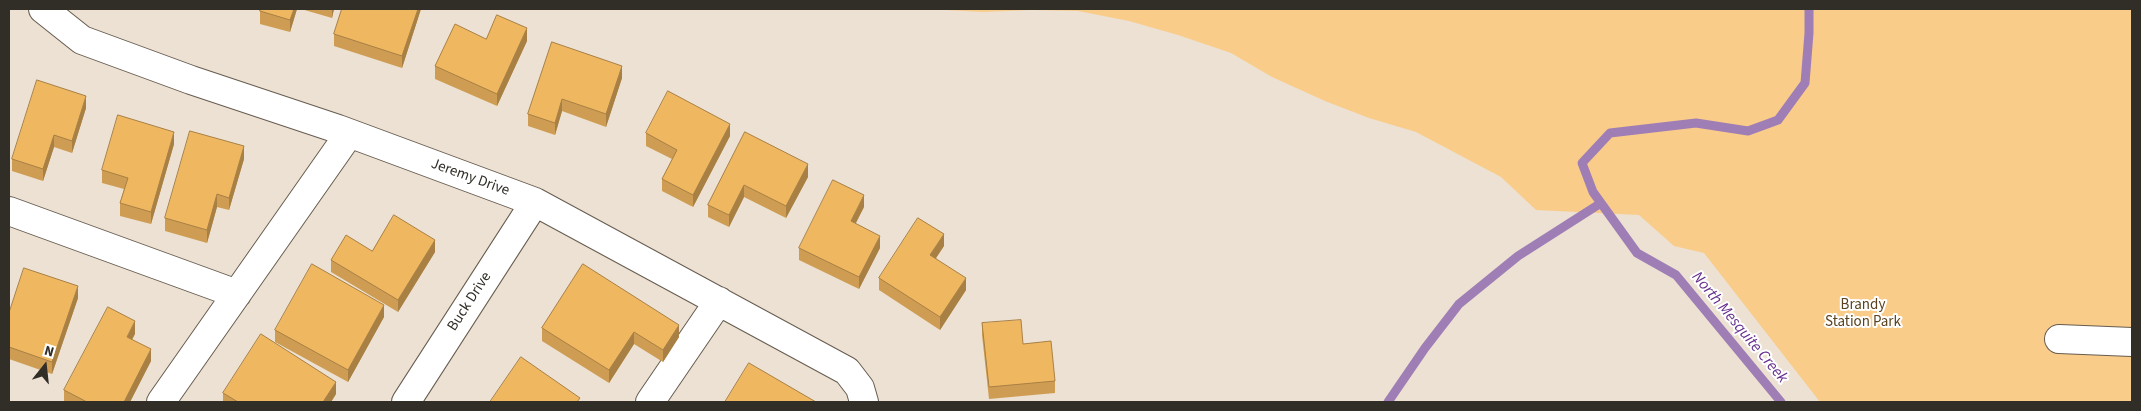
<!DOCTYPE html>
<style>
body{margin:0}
#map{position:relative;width:2141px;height:411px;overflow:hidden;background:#ece1d2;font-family:"Source Sans 3",sans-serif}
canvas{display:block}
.frame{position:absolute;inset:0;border:10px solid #312d27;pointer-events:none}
.north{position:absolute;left:20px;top:341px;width:50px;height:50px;-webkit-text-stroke:4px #fff;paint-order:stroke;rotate:16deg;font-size:14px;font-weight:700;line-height:20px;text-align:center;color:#312d27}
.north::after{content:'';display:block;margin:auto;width:18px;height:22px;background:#312d27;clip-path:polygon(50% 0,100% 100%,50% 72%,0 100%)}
</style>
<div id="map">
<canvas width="2141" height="411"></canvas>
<div class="frame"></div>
<div class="north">N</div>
</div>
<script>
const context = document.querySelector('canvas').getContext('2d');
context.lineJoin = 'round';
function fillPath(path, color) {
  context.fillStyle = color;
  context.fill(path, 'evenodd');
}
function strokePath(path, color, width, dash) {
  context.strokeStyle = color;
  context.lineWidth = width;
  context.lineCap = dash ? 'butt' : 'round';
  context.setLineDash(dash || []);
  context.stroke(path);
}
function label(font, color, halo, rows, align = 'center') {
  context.font = font + ' "Source Sans 3",sans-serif';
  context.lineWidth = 4;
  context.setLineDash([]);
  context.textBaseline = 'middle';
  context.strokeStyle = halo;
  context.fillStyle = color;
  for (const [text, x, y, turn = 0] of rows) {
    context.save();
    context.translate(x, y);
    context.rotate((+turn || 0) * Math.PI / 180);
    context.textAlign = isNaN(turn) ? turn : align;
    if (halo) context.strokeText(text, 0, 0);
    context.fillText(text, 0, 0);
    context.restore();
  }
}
const green = new Path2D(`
 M926 9H2132V402H1820L1704 253 1674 246 1639 215 1536 210 1501 177 1416 132 1369 118 1325 101 1272 77 1231 53 1178 35 1129 21 1078 11 1032 10 983 12Z`);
const stream = new Path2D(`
 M1388 402 1425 348 1459 304 1518 256 1601 203
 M1781 402 1676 275 1637 253 1593 192 1582 163 1610 133 1696 123 1748 131 1778 120 1805 83 1809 33V9`);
const minor = new Path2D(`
 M43 9 82 40 191 80 338 129 535 202 847 371 860 388 864 402
 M9 211 237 294
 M2059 339 2132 342
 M161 402 349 134
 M406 402 535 202
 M650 402 719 301`);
const wall = new Path2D(`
 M260 9H297L290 32 260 24Z
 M301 9H334L332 18Z
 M342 9H421L402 68 334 46V34Z
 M486 39 527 41 497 106 435 79V66Z
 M552 42 622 78 606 127 562 111 555 135 528 126V114Z
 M86 108 72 153 54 147 43 181 12 171V159Z
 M745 132 808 177 786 218 744 197 729 227 708 217V205Z
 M646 133 730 136 693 207 662 191V179L672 159 646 146Z
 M174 144 151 224 120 216V203L124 189 102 183V170Z
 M244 159 229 210 217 207 207 243 165 231V218Z
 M864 207 855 223 880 248 859 289 799 260V248Z
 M944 246 936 258 966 290 940 330 879 290V278Z
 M372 251 435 252 398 312 331 272V260Z
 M583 264 679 337 663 362 634 344 609 383 542 341V328Z
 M78 298 52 374 9 359V313Z
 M384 317 348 382 275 342V330Z
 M982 323 1055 381V393L989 399 982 335Z
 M135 334 132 339 151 361 130 402H64V390Z
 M223 393 336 394 331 402H223Z`);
const shadedWall = new Path2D(`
 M294 9H297L290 32V20Z
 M332 9H334L332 18Z
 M418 9H421L402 68V56Z
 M527 28V41L497 106V94Z
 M622 66V78L606 127V114Z
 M86 96V108L72 153V141Z
 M562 99V111L555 135V123Z
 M730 124V136L693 207V195Z
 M174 132V144L151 224V212Z
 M54 135V147L43 181V169Z
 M244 146V159L229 210V198Z
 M808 164V177L786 218V206Z
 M744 185V197L729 227V215Z
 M217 194V207L207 243V230Z
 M864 195V207L851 233V221Z
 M944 234V246L930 267V255Z
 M880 236V248L859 289V277Z
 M435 240V252L398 312V300Z
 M966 278V290L940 330V317Z
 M78 286V298L52 374V362Z
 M384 305V317L348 382V370Z
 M135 321V334L127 349V337Z
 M679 325V337L663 362V350Z
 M634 332V344L609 383V370Z
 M151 349V361L130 402H124Z
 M336 382V394L331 402H323Z`);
const building = new Path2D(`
 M260 9H294L290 20 260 11Z
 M342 9H418L402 56 334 34Z
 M497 15 527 28 497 94 435 66 455 24 486 39Z
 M552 42 622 66 606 114 562 99 555 123 528 114Z
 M37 80 86 96 72 141 54 135 43 169 12 159Z
 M668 91 730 124 693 195 662 179 677 150 646 133Z
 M118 115 174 132 151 212 120 203 128 178 102 170Z
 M190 131 244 146 229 198 217 194 207 230 165 218Z
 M745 132 808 164 786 206 744 185 729 215 708 205Z
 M833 180 864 195 851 221 880 236 859 277 799 248Z
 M394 215 435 240 398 300 331 260 346 235 372 251Z
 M918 218 944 234 930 255 966 278 940 317 879 278Z
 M312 264 384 305 348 370 275 330Z
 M583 264 679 325 663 350 634 332 609 370 542 328Z
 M24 268 78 286 52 362 9 347V313Z
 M108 307 135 321 127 337 151 349 124 402H87L64 390Z
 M1021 320 1023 344 1051 341 1055 381 989 387 982 323Z
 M261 334 336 382 323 402H238L223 393Z
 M521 357 580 398 577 402H490Z
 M749 363 816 402H725Z`);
const streetNames = [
 ["Jeremy Drive",470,178,20],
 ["Buck Drive",470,302,-57]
];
const parkNames = [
 ["Brandy",1863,306],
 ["Station Park",1863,323]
];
const waterNames = [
 ["North Mesquite Creek",1739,328,50]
];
fillPath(green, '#f9cc8a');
strokePath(stream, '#9f7eb6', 9);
strokePath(minor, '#665c4f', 30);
strokePath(minor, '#fff', 28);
fillPath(wall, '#ce9d53');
fillPath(shadedWall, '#a88044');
fillPath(building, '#f0b761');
strokePath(building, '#a88044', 1);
label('15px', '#312d27', '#fff', streetNames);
label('15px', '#59421e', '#fff', parkNames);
label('italic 16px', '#662e8c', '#fff', waterNames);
</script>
